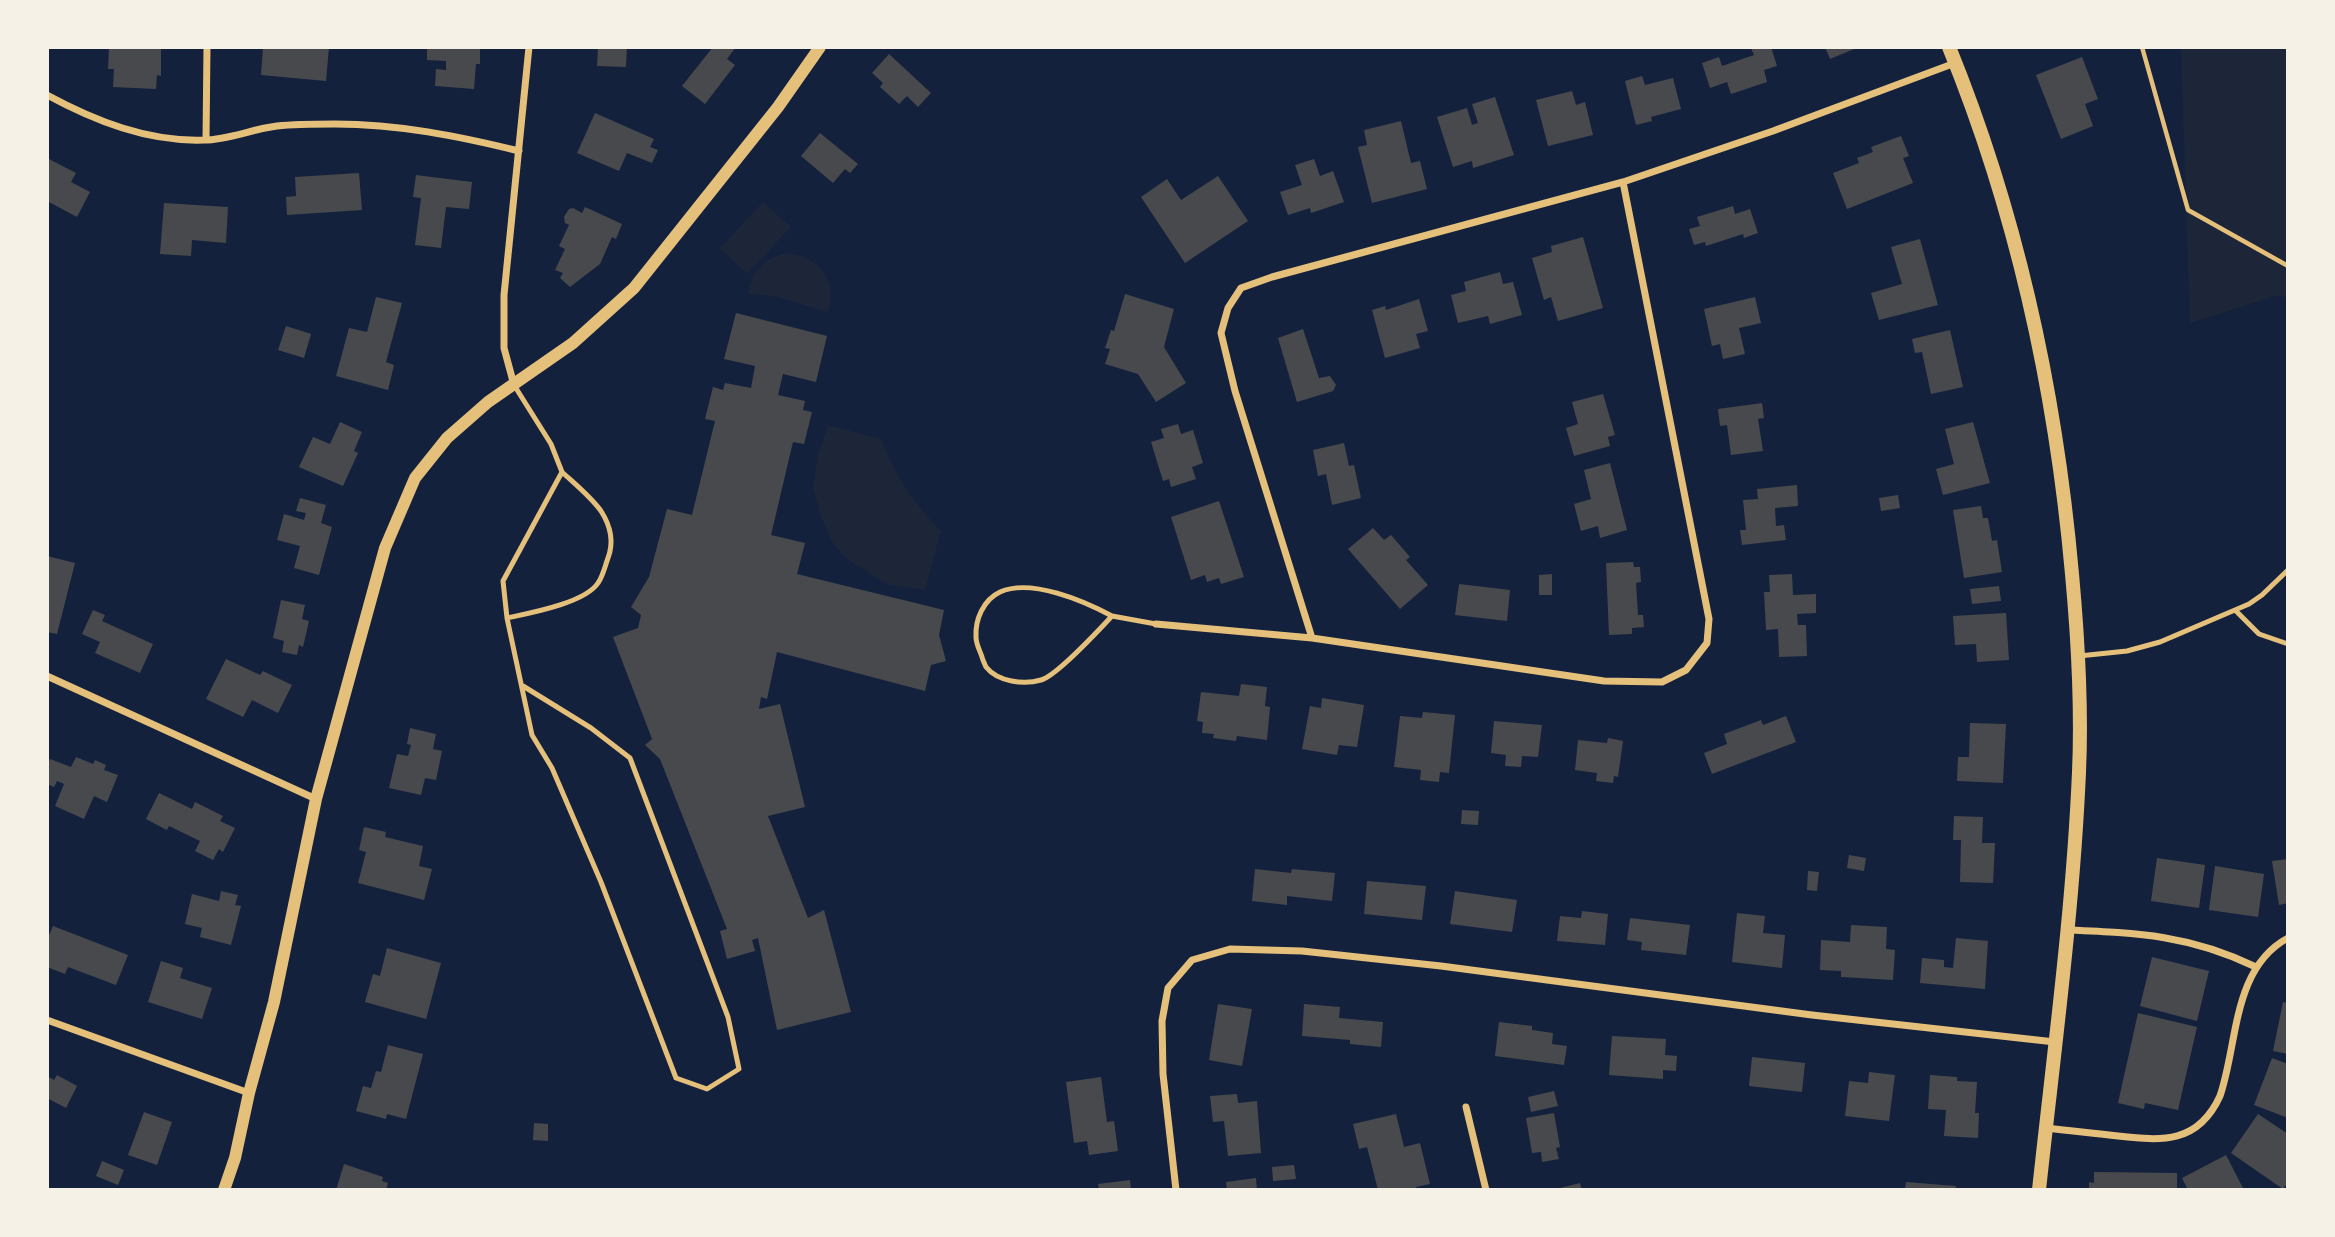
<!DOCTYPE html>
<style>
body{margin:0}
#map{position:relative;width:2335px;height:1237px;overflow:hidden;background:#14213d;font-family:Ubuntu,sans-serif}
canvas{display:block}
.frame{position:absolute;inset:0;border:49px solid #f6f1e7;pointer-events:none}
</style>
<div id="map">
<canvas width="2335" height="1237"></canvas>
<div class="frame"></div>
</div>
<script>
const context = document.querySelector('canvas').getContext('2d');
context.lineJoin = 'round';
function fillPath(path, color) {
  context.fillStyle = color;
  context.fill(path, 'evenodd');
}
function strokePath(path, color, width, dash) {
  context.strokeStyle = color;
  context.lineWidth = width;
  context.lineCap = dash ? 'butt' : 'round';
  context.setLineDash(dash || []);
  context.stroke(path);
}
const green = new Path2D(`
 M2178 47H2288V299L2279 295 2190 323 2181 50Z
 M763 202 791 227 747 274 720 248Z
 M788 253C820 257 838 281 828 312L778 297 748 293C752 270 766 257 788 253Z
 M828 425 881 439C895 476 914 503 941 531L925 590 886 584 847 559 834 545 820 515 813 488 818 456Z`);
const building = new Path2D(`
 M109 47H161V76L157 75 156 89 113 87 114 69H108Z
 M263 47H329L326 81 261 75Z
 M427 47H480V64H476L474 89 435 86 436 69 446 70V61L427 60Z
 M598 47H627L626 67 597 66Z
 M713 47H736L727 59 735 65 705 104 682 86Z
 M1755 47H1771L1777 66 1764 70 1767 82 1731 94 1727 82 1710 88 1702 63 1719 57 1722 66 1754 55 1751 48Z
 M1825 47H1859L1830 59Z
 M889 54 931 93 918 107 907 96 899 104 880 87 883 83 872 73Z
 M2082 57 2098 99 2085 104 2093 126 2061 139 2036 75Z
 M1642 76 1645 85 1673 78 1681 109 1651 117 1652 121 1636 125 1625 81Z
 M1572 91 1576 105 1585 102 1593 135 1548 146 1536 100Z
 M1495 97 1514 155 1473 168 1472 161 1453 167 1437 117 1467 108 1472 125 1478 123 1472 104Z
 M595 113 654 139 650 147 658 150 652 163 627 153 619 171 577 153Z
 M1401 121 1411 163 1420 161 1427 189 1372 203 1358 147 1367 145 1364 130Z
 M820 133 858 164 850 173 845 169 833 183 801 156Z
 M1901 136 1909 156 1903 158 1913 183 1847 209 1833 173 1859 163 1857 158 1873 152 1871 147Z
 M47 158 76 173 71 182 90 192 77 217 47 201Z
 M1314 159 1320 176 1333 171 1344 202 1311 213 1310 208 1288 215 1280 192 1302 185 1295 165Z
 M359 173 362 210 287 215 286 197 296 196 295 177Z
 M416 175 472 182 469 209 446 207 441 248 415 245 421 198 413 197Z
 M1218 176 1248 221 1185 263 1141 197 1167 179 1181 200Z
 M164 203 228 207 226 243 192 240 191 256 160 254Z
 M1733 206 1735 214 1750 209 1758 233 1744 238 1743 234 1706 246 1705 242 1694 245 1689 229 1700 226 1697 217Z
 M585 207 622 224 616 239 612 237 600 264 570 287 560 278 563 273 555 270 565 249 559 246 569 225 565 223 564 217 569 209 573 208 582 213Z
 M1583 237 1603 308 1558 321 1551 297 1544 300 1532 258 1552 252 1551 246Z
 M1920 239 1938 305 1879 320 1871 293 1902 284 1891 247Z
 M1500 272 1503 284 1513 282 1522 315 1490 324 1488 316 1458 323 1451 295 1466 291 1464 282Z
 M1125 294 1174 309 1164 347 1186 383 1156 402 1138 374 1105 364 1110 349 1105 348 1111 330 1114 331Z
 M376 297 402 303 386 362 394 365 388 390 336 376 349 328 367 332Z
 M1755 297 1761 323 1739 328 1745 354 1723 359 1720 344 1712 346 1704 309Z
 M1419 299 1428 331 1416 334 1420 348 1385 358 1372 310 1385 306 1386 310Z
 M736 313 827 336 816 382 783 374 778 395 805 401 803 410 812 412 804 444 793 442 771 535 805 543 797 574 944 610 939 635 946 661 931 665 925 691 777 652 767 699 761 697 759 709 780 704 805 807 768 816 808 918 824 910 851 1012 777 1030 758 938 752 940 755 951 727 959 720 931 727 929 660 759 645 745 652 739 613 637 638 628 641 615 631 607 649 577 667 509 692 515 715 421 705 419 713 387 723 390 725 383 751 388 755 366 724 359Z
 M286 326 311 334 304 358 278 350Z
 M1303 329 1319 378 1330 376 1336 385 1333 391 1297 402 1278 338Z
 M1950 330 1963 387 1931 394 1922 352 1915 353 1912 339Z
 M1603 394 1615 435 1608 437 1610 446 1574 456 1566 428 1578 424 1572 402Z
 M1762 403 1764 418 1758 419 1763 451 1731 455 1727 425 1720 426 1718 409Z
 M340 422 362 432 354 451 358 453 343 486 299 467 313 437 330 444Z
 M1973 422 1990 483 1943 495 1936 469 1954 464 1945 429Z
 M1178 424 1181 434 1193 430 1203 463 1192 467 1196 479 1171 487 1169 479 1163 481 1151 442 1164 438 1161 429Z
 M1344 443 1349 466 1354 465 1361 498 1332 505 1326 474 1318 476 1313 450Z
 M1610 463 1627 530 1600 538 1598 526 1581 531 1574 504 1591 499 1584 470Z
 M1797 485 1798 506 1775 508 1776 526 1784 525 1786 540 1742 545 1740 530H1746L1743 500 1758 499 1757 489Z
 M1898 495 1900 508 1881 511 1879 498Z
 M300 498 326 505 321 523 332 527 319 575 294 568 300 546 277 540 284 514 304 520 306 513 296 511Z
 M1219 501 1244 577 1221 584 1219 578 1207 582 1205 575 1191 580 1171 517Z
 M1981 506 1983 518H1988L1992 541 1997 540 2002 572 1964 578 1953 510Z
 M1373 528 1384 540 1391 535 1410 557 1406 560 1428 585 1400 609 1348 549Z
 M47 556 75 563 57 634 47 632Z
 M1633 562 1634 567H1640L1641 582 1636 583 1638 615H1643L1644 627 1632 628V634L1609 635 1606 563Z
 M1552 574V595H1539V575Z
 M1792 574 1793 595 1816 594V613L1797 614 1798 625H1806L1807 656 1779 657 1778 629 1766 630 1764 592H1770L1769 575Z
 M1459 584 1510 590 1507 621 1455 615Z
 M1999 586 2001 601 1972 604 1970 589Z
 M281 600 305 605 302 619 309 621 303 647 299 645 297 655 282 652 284 641 273 638Z
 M93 610 105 615 102 621 153 644 140 673 95 653 100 642 82 634Z
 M2006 613 2009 660 1977 662 1976 644 1955 645 1953 616Z
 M226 659 260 675 263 671 292 685 278 713 252 700 243 717 206 699Z
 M1241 684 1267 687 1265 706 1270 707 1267 740 1237 736 1236 741 1213 738 1214 734 1202 733 1203 722 1197 721 1201 692 1239 696Z
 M1322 698 1364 705 1357 747 1339 745 1337 755 1302 749 1310 706 1321 708Z
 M1423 712 1455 715 1449 773 1440 772 1439 782 1420 780 1421 770 1394 767 1400 716 1422 718Z
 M1786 716 1796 742 1712 774 1704 753 1727 744 1724 734 1761 720 1763 725Z
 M1494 721 1542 725 1538 757 1522 756 1521 767 1505 766 1506 755 1491 753Z
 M1970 723 2006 724 2003 783 1957 781 1958 757H1969Z
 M410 728 436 734 433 749 442 751 436 780 425 778 421 795 389 788 397 754 408 756 411 745 407 744Z
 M1608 738 1623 741 1618 777 1614 776 1613 783 1596 781 1597 773 1575 770 1578 740 1607 743Z
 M76 757 93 764 95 760 106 765 104 770 118 775 107 802 94 796 84 819 55 806 64 784 57 781 54 787 47 784V766L50 759 71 767Z
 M159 793 192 809 195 802 223 816 220 821 235 828 223 852 219 849 213 860 195 851 200 841 169 826 167 830 146 819Z
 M1462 810 1479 811 1478 825 1461 824Z
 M1954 816 1983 817 1982 843H1995L1993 883 1960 882 1961 840H1953Z
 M364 827 386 832 385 837 423 846 419 866 432 869 424 900 358 883 366 852 359 850Z
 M1849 855 1866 858 1864 871 1847 868Z
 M2157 858 2205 865 2199 908 2151 901Z
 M2288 859V903L2279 905 2272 861Z
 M2215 866 2264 874 2258 917 2209 910Z
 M1255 869 1291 873 1292 869 1335 873 1332 901 1287 896V905L1252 901Z
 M1808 871 1819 872 1817 891 1807 890Z
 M1367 881 1426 886 1422 920 1364 914Z
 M221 891 238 895 235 905 241 906 231 945 200 937 202 928 185 924 192 894 219 901Z
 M1455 891 1517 900 1512 932 1450 924Z
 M1582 911 1608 914 1605 945 1557 941 1560 916 1581 918Z
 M1737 913 1765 916 1763 933 1785 935 1782 968 1732 962Z
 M1630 918 1690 925 1686 955 1641 950 1642 942 1627 940Z
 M1851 925 1887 927 1886 949 1895 950 1893 980 1841 977V971L1820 970 1821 940 1850 942Z
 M53 926 128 955 116 985 68 967 65 974 47 967V940Z
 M1956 938 1988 941 1985 989 1920 983 1922 958 1944 960V967L1953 968Z
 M387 948 441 963 426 1019 365 1002 373 974 380 976Z
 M2152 957 2209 971 2197 1021 2140 1006Z
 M161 961 183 968 180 978 212 988 202 1019 148 1002Z
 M2283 1002 2288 1003V1054L2273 1051Z
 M1218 1004 1252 1009 1242 1066 1209 1060Z
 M1304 1004 1340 1007 1339 1018 1383 1022 1381 1047 1350 1044V1040L1302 1036Z
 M2138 1013 2197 1027 2178 1110 2145 1103 2144 1109 2118 1103Z
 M1499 1022 1532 1026V1030L1553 1033 1552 1044 1567 1046 1564 1065 1495 1056Z
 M1612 1036 1666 1039 1665 1055 1677 1056 1676 1071 1663 1070V1079L1609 1075Z
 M388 1045 423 1054 406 1119 387 1114 386 1119 356 1111 363 1086 371 1088 376 1071 381 1072Z
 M1752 1057 1805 1063 1802 1092 1749 1086Z
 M2272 1058 2288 1064V1118L2254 1105Z
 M1869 1072 1895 1075 1889 1121 1845 1116 1849 1081 1868 1083Z
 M57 1075 77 1086 66 1108 47 1098V1076L54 1080Z
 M1930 1075 1957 1077V1081L1977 1082 1975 1113H1979L1978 1138 1944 1136 1946 1110 1928 1109Z
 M1101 1077 1107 1122 1114 1121 1118 1151 1089 1155 1087 1141 1074 1143 1066 1082Z
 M1554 1091 1558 1106 1531 1112 1528 1097Z
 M1237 1094 1238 1103 1257 1101 1261 1153 1228 1156 1224 1121 1213 1122 1210 1096Z
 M144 1112 172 1122 157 1165 128 1155Z
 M1554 1113 1560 1147 1556 1148 1559 1159 1542 1162 1541 1152 1532 1153 1526 1118Z
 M1396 1114 1404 1147 1420 1143 1430 1184 1416 1187 1417 1190H1378L1367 1147 1359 1149 1353 1124Z
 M2258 1114 2288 1134V1182L2283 1189 2231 1153Z
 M534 1123 548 1124V1141L533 1140Z
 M2226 1155 2244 1190H2188L2182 1178Z
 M102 1161 124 1170 118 1185 96 1176Z
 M344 1164 383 1177 382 1181 388 1183 386 1190H336Z
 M1294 1165 1296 1179 1273 1181 1272 1167Z
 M2094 1172 2177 1173V1190H2089V1182L2094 1183Z
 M1256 1178 1257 1190H1227L1226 1182Z
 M1130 1180 1131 1190H1099L1098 1184Z
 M1906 1182 1956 1186 1955 1190H1905Z
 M1580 1183 1582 1190H1556V1189Z`);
const path = new Path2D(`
 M2142 47 2188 210 2288 266`);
const service = new Path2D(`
 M514 385 551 444 562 472
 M2236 611 2259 634 2288 644
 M1112 616C1084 601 1031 578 1000 592 983 600 975 620 976 637 976 644 980 651 982 657 982 658 986 667 986 667 998 682 1024 685 1041 680 1056 676 1099 630 1112 616L1156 624
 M507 618C530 613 585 603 598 583 603 576 605 566 608 558 614 542 610 525 601 511 591 497 575 484 562 472L503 581 507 618 532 735 552 768 601 882 676 1078 707 1089 739 1069 728 1017 630 758 591 728 523 686
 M2079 656 2127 651 2160 642 2249 604 2262 595 2288 570`);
const minor = new Path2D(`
 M47 95C95 121 148 142 204 140 228 140 252 129 277 126 296 124 316 124 335 124 398 124 458 136 519 151
 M206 140 207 47
 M514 385 504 348V295L529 47
 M1156 624 1312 638 1604 681 1662 682 1686 670 1707 643 1709 619 1623 182
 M1312 638 1235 391 1221 333 1228 308 1241 288 1272 277 1623 182 1773 131 1955 63
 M47 676 316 799
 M2067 930C2139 933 2190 935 2256 967
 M47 1020 249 1093
 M1466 1107 1486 1190
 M2046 1128C2070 1131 2094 1133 2118 1136 2162 1141 2198 1144 2220 1096 2238 1044 2232 968 2288 938
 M1176 1190 1163 1074 1162 1021 1168 988 1192 960 1230 949 1302 951 1441 966 1812 1015 2055 1042`);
const tertiary = new Path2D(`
 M224 1190 235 1158 249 1093 274 1002 316 799 385 548 415 478 447 438 488 402 573 343 634 288 778 107 820 47`);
const secondary = new Path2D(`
 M1949 47C2017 214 2056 394 2072 574 2078 639 2082 705 2079 772 2073 911 2054 1051 2039 1190`);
fillPath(green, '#1d2539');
fillPath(building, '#48494c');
strokePath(path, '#e5c07b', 4.5);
strokePath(service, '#e5c07b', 5);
strokePath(minor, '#e5c07b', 7);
strokePath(tertiary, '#e5c07b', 12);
strokePath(secondary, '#e5c07b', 14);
</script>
